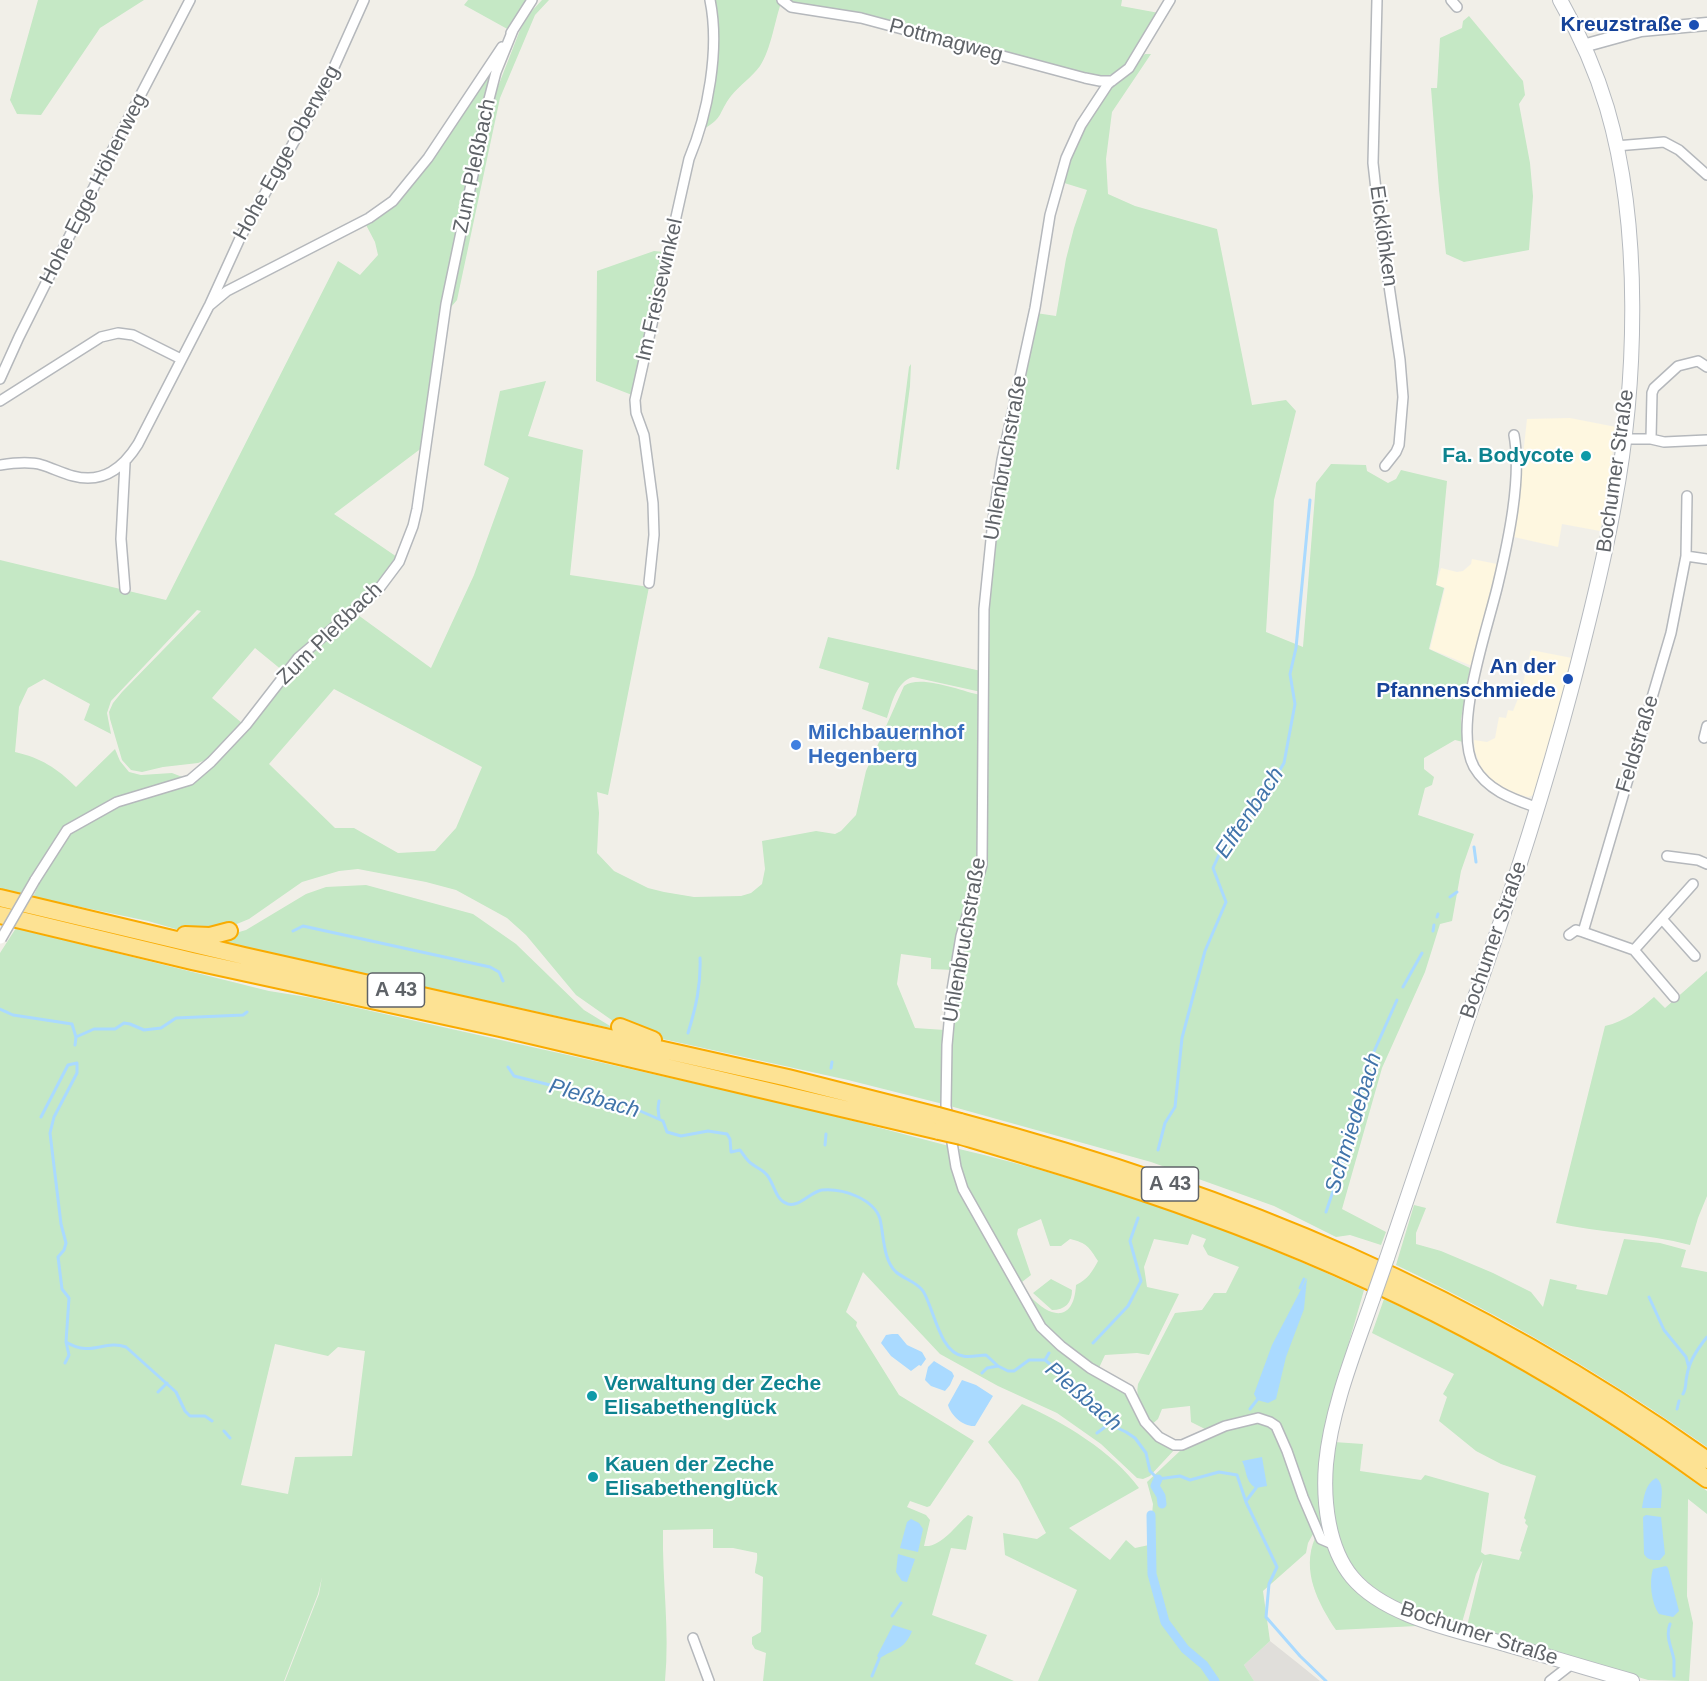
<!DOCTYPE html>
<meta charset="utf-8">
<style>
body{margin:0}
canvas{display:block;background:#f1efe8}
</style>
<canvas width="1707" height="1681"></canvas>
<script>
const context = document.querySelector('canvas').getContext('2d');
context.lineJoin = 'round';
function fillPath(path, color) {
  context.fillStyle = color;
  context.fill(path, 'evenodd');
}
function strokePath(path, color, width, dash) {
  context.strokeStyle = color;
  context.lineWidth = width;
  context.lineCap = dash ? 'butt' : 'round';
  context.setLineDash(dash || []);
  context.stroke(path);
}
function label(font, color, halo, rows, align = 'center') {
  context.font = font + ' Arial,sans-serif';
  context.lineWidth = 4.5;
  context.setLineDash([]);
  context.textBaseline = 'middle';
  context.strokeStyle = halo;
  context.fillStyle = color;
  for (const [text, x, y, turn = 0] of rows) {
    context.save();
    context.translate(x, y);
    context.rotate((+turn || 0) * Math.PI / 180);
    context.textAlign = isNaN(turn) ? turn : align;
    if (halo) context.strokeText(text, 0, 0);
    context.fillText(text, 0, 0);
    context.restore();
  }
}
const commercial = new Path2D(`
 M1570 418 1616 427 1607 495 1600 531 1562 524 1558 547 1514 537 1527 419Z
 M1472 559 1497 564 1496 575 1472 666 1430 649 1445 588 1436 585 1441 568 1457 572 1463 571 1471 564Z
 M1531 650 1572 658 1537 790 1534 795 1528 797 1513 793 1491 780 1481 767 1475 752 1474 740 1487 742 1495 738 1499 717 1506 718 1508 710 1513 711 1521 691Z`);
const industrial = new Path2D(`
 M1270 1641 1299 1664 1320 1681H1254L1244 1665Z`);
const green = new Path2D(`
 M38 0H144L100 28 41 115 17 114 10 100Z
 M468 0H529L511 31 464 5Z
 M542 0H549L535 15 500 98 457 300 446 313 492 102 520 30 530 13Z
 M714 0H782C775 19 771 50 760 66 752 77 740 85 731 96 718 113 724 118 702 130Z
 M786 0H1122L1121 6 1159 13C1148 31 1134 65 1115 73 1107 77 1099 76 1091 76L795 5Z
 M1469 16 1523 81 1525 95 1519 104 1530 163 1533 196 1529 250 1464 262 1446 254 1439 190 1431 88H1437L1440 38 1462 28 1463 21Z
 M1145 54H1151L1112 112 1106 159 1108 194 1135 206 1217 229 1252 405 1286 400 1296 411 1274 500 1266 632 1303 647 1316 483 1331 464 1366 465 1367 471 1388 483 1396 479 1401 470 1447 481 1439 566 1436 585 1444 588 1429 649 1470 668 1461 719 1463 742 1455 740 1424 758V769L1434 777 1432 785 1425 788 1418 815 1474 834 1461 871 1452 921 1440 924 1425 972 1382 1068 1342 1209 1386 1232 1381 1245 1350 1235 1336 1237 1274 1206 1151 1162 950 1106V1046L956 989 965 933 974 900 981 885 984 855C984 743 980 630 996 519 1005 450 1022 382 1036 313L1056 316 1066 259 1074 228 1087 190 1061 182 1071 149 1112 85Z
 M487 74 493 77 423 447 334 514 397 557 376 589 283 671 255 648 212 698 242 723 208 759 198 763 163 767 142 772 131 770 122 760 110 719 109 712 113 703 122 692 201 611 197 610 111 701 107 713 111 734 84 720 90 704 44 679 28 688 19 707 15 752C41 758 57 768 76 787L115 749 120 761 129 772 141 775 172 773 185 778 67 829 22 895 0 888V560L166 600 338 261 360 275 378 255 375 242 365 223 388 210Z
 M654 251 664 252 632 395 596 381 597 271Z
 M911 364 910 386 899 470 896 469 909 367Z
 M546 381 528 436 583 450 570 575 649 587 608 795 597 792 599 813 597 853 614 871 648 888 664 892 694 897 741 896 751 893 762 884 765 869 762 841 816 831 835 834 841 831 856 815 866 771 904 686C920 674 961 691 980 695L981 854 953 970 931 969V958L901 954 897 984 915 1028 945 1030 941 1098 943 1104 848 1080 649 1036 613 1021 576 995 526 935 507 918 456 890 426 882 358 869 339 871 302 882 249 919 227 928 186 932 148 921 33 897 40 882 35 880 68 831 117 803 192 781 260 713 301 662 358 615 431 668 474 575 509 478 484 465 500 391ZM334 689 482 767 456 828 435 851 398 853 354 828H335L269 764Z
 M828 637 981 671V692L913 677C896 682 892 703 887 718L862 709 869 683 819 668Z
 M366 885 473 914 516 944 584 1010 615 1029 212 940 246 930 306 894 326 887Z
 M16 928 269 991 313 998 800 1107 949 1146V1155L959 1186 1037 1324 1127 1394 1135 1408 1175 1449 1150 1476 1143 1479 1137 1478 1101 1444 1057 1413 998 1386 940 1354 863 1272 846 1312 857 1322 856 1326 899 1395 974 1441 930 1506 927 1507 910 1501 907 1507 926 1515 930 1520 924 1546C941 1548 956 1525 968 1515L973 1517 966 1550 951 1548 932 1615 987 1635 975 1664 1014 1681H763L766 1653 755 1649 752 1644V1637L761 1632 763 1577 755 1573C755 1566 758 1561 757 1553L733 1548H713V1529L663 1530C662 1581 670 1630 665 1681H285L319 1594 322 1577 318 1594 284 1681H0V953ZM275 1344 328 1356 338 1347 365 1351 352 1456 295 1457 288 1494 241 1485Z
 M1707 971V1196L1698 1218 1690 1245C1646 1233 1600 1233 1556 1223L1605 1026C1626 1021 1638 1011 1654 997L1665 1008Z
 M959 1149C1098 1182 1235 1230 1364 1290L1333 1398 1326 1532H1321L1281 1428C1279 1425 1278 1422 1275 1420 1261 1406 1222 1424 1207 1430L1191 1422 1190 1406 1162 1409 1158 1419 1150 1426C1143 1412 1135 1399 1138 1384L1175 1313 1202 1310 1214 1293H1226L1239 1267 1208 1255 1203 1246 1206 1239 1192 1234 1188 1245 1154 1239 1144 1267 1147 1287 1179 1294 1149 1355 1137 1353 1105 1355 1098 1370 1043 1327 1028 1297 1030 1296C1052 1320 1074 1321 1076 1285 1088 1279 1092 1272 1098 1261 1089 1247 1087 1243 1070 1239L1061 1246H1050L1041 1219 1018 1229 1017 1234 1031 1275 1022 1282 1017 1277 963 1185Z
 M1414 1205 1426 1208 1416 1233V1244L1441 1251 1493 1273 1531 1292 1543 1307 1550 1279 1577 1285 1576 1289 1607 1295 1624 1239 1660 1243 1686 1250 1681 1267 1707 1272V1447C1609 1378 1504 1317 1396 1265Z
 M1051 1279 1072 1290C1072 1303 1065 1310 1052 1310L1033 1293Z
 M1384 1299C1498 1352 1605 1418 1707 1491V1514L1688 1499 1687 1596 1693 1623 1689 1681 1648 1680 1468 1626V1622L1483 1560 1476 1574 1461 1626C1447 1621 1431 1617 1417 1611 1334 1577 1325 1525 1334 1442L1363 1444 1360 1471 1421 1480 1425 1475 1489 1493 1481 1552 1485 1555 1490 1554 1519 1560 1522 1552 1520 1551 1528 1526 1525 1523 1526 1520 1524 1518 1536 1476 1501 1464 1476 1451 1439 1421 1447 1397 1443 1394 1454 1374 1372 1333Z
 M1022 1404C1062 1421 1113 1452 1139 1488L1069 1528 1110 1560 1126 1540 1135 1548 1149 1545 1153 1504 1147 1482 1181 1450 1225 1429 1261 1422 1272 1427 1278 1437 1313 1534 1308 1543 1306 1553 1263 1591 1270 1641 1244 1665 1254 1681H1038L1077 1590 1005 1555 1003 1533 1037 1539 1046 1533 1019 1481 988 1442Z
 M1315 1538 1333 1553 1340 1568 1420 1624 1417 1626 1336 1630C1318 1603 1301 1571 1315 1538Z`);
const water = new Path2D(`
 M1307 1278 1304 1309 1286 1357 1276 1399 1268 1403 1257 1400 1254 1394 1272 1345Z
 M892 1334H898L907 1345 922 1352 926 1359 921 1366 919 1365 911 1371 891 1356 881 1343 886 1335Z
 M934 1361 952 1372 954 1376 950 1385 945 1391 931 1386 925 1380 928 1367Z
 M962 1380 976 1385 993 1396 975 1426C964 1427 951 1416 948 1405Z
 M1262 1457 1267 1486 1256 1488C1245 1482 1247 1470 1242 1461Z
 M1656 1478C1665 1484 1661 1498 1661 1508H1642C1644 1497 1645 1484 1656 1478Z
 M1646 1515 1661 1517 1665 1554 1660 1560C1653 1560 1648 1561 1644 1554L1643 1517Z
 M911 1519 919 1523 923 1529 918 1552 900 1548 907 1522Z
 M898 1554 915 1559 907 1582 902 1581 896 1572Z
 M1666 1566 1668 1568 1679 1611 1673 1617 1659 1614C1651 1603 1649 1581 1653 1569Z
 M893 1625 912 1631C904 1651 894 1648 879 1659L877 1656Z`);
const stream = new Path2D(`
 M1474 847 1476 862
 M1450 897 1457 892
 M1437 917 1438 914
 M293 931 303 926 490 967 499 972 503 981
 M1433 931 1434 925
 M1403 987 1422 953
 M0 1009 13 1015 72 1024 76 1037 94 1029H115L124 1023 130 1024 144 1030 161 1028 176 1018 243 1015 247 1012
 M688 1033C696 1007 701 985 700 958
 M75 1045 76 1037
 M508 1067 514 1076 622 1103 663 1121 667 1132 681 1136 708 1131 727 1134 730 1139 731 1152 740 1150C744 1155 747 1161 752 1164 757 1168 763 1170 767 1175 775 1185 775 1200 788 1204 800 1207 810 1192 822 1190 843 1188 874 1199 880 1219 884 1236 883 1260 896 1272 904 1279 917 1282 923 1291 934 1308 939 1352 963 1356 970 1358 979 1355 986 1355L998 1366 1008 1371H1014L1029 1360H1045L1072 1382 1109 1424 1126 1432 1135 1438 1146 1453 1150 1471 1158 1479 1180 1476 1190 1480 1219 1472 1237 1475 1246 1502 1277 1567 1269 1584 1266 1617 1300 1656 1326 1681
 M831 1068 832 1062
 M41 1117 68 1065 77 1063V1073L54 1117 50 1133 61 1224 66 1243 64 1250 58 1257 62 1289 69 1298 66 1342C92 1358 104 1339 126 1347L176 1392 185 1411 190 1416H205L212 1421
 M659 1118 658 1108 659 1101
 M825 1145 826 1134
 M1158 1150 1165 1123 1175 1107 1182 1038 1205 951 1226 902 1213 868 1223 846 1264 797 1284 763 1295 704 1290 674 1296 648 1310 500
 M1326 1212 1359 1114 1363 1081 1372 1056 1397 1000
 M1300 1288 1304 1279
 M1649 1297 1664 1330 1686 1357 1689 1368
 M1093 1343 1128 1306 1141 1281 1130 1241 1138 1218
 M1045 1360 1049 1353
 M65 1363 69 1355 66 1342
 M982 1373 987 1368 998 1366
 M158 1392 167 1383
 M1683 1394C1687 1387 1685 1382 1687 1375 1689 1361 1698 1348 1707 1337
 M1250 1409 1257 1400
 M1677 1409 1679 1401
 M224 1431 230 1438
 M1097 1433 1109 1424
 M1246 1501 1256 1488
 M892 1616 901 1603
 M1670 1624C1665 1637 1672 1648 1674 1660 1674 1666 1674 1671 1674 1676
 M872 1676 879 1659`);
const canal = new Path2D(`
 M1158 1479 1155 1486 1161 1496 1162 1504
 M1151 1515 1152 1574 1165 1622 1185 1649 1204 1665 1215 1681`);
const minor = new Path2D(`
 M782 0 791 7 861 18 1085 78 1100 81H1112
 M1170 0 1129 68 1108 84 1081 125 1066 158 1050 215 1035 308 1002 460 993 520 984 609 982 865 961 936 952 990 947 1045 946 1106 956 1167 963 1189 1041 1327 1061 1346 1090 1368 1129 1390 1145 1422 1159 1437 1174 1445H1182L1225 1426 1258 1418 1270 1422 1276 1426 1287 1451 1303 1497 1321 1539 1335 1545
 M1377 0 1373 163 1380 225 1400 360 1403 397 1399 445 1396 452 1385 466
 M1451 0 1457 7
 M511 33 532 0
 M1616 146 1664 142 1679 150 1707 175
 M210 304 241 236 326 85 364 0
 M0 379 19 337 125 125 190 0
 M0 401 101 337 118 333 133 335 181 359
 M1514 435C1522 478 1508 542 1498 584 1488 628 1452 727 1474 767 1488 791 1513 799 1538 808
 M1624 439H1651L1664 442 1707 440
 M1651 439 1652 393 1654 388 1678 366 1698 361 1707 367
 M125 463 121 539 125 589
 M0 465C13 463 29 461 42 465 52 468 62 473 73 476 103 484 123 468 138 444L209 306 227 291 369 218 393 201 428 158 502 47
 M1686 556 1687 496
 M649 583 654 535 653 503 644 435 636 413 635 400 689 159C708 114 720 49 710 0
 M1704 738 1707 726
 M1667 856 1698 860 1707 864
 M35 880 67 830 117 802 190 780 211 762 246 725 298 658 378 590 399 562 413 526 417 509 446 304 488 103 496 72 513 30
 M1693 884 1634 950 1583 932 1671 633 1686 556 1707 559
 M1662 919 1695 956
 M1569 935 1576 930 1583 932
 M1634 950 1674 997
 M693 1638 709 1681
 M1550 1681 1568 1667 1570 1663`);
const tertiary = new Path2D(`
 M1583 46 1641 30 1707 24`);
const secondary = new Path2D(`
 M1387 1258C1416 1173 1444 1088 1473 1003 1509 900 1543 796 1571 690 1587 629 1603 567 1614 505 1637 384 1642 227 1607 108 1596 71 1579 33 1560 0
 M1373 1298C1355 1350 1331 1409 1326 1464 1323 1501 1328 1548 1352 1577 1385 1617 1457 1630 1505 1644 1547 1656 1589 1669 1632 1681`);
const motorway = new Path2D(`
 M0 898 244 956 788 1078 938 1116
 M0 915 192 961 500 1028 939 1131
 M185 935 210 936 229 931
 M620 1027 653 1040
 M960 1122C1234 1194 1475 1295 1707 1460
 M961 1136C1042 1160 1124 1184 1203 1213 1383 1278 1553 1367 1707 1479`);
const minorBridge = new Path2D(`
 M1 939 35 880`);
const secondaryBridge = new Path2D(`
 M1373 1298 1387 1258`);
const motorwayBridge = new Path2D(`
 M938 1116 960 1122
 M939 1131 961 1136`);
const markers = [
 [1694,25,6,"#1a4fb4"],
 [1586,456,6,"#0f9aa8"],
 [1568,679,6,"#1a4fb4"],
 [796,745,6,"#3f7fe0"],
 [592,1396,6,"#0f9aa8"],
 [593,1477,6,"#0f9aa8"]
];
const shields = [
 [396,990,57],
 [1170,1184,57]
];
const shieldNames = [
 ["A 43",396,990],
 ["A 43",1170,1184]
];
const transitNames = [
 ["Kreuzstraße",1682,25],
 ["An der",1556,667],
 ["Pfannenschmiede",1556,691]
];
const streetNames = [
 ["Pottmagweg",946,41,15],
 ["Hohe Egge Oberweg",287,153,-61],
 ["Zum Pleßbach",475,166,-78],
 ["Hohe Egge Höhenweg",94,189,-63],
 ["Eicklöhken",1383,236,82],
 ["Im Freisewinkel",660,290,-77],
 ["Uhlenbruchstraße",1006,458,-80],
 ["Bochumer Straße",1616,471,-82],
 ["Zum Pleßbach",330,634,-44],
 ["Feldstraße",1638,744,-73],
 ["Uhlenbruchstraße",965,940,-80],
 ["Bochumer Straße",1494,940,-71],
 ["Bochumer Straße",1479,1634,18]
];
const cultureNames = [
 ["Fa. Bodycote",1574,456,"right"],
 ["Verwaltung der Zeche",604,1384],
 ["Elisabethenglück",604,1408],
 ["Kauen der Zeche",605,1465],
 ["Elisabethenglück",605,1489]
];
const shopNames = [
 ["Milchbauernhof",808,733],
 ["Hegenberg",808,757]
];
const waterNames = [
 ["Elftenbach",1250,813,-56],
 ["Pleßbach",594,1099,16],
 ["Schmiedebach",1354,1123,-73],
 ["Pleßbach",1083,1397,41]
];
fillPath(commercial, '#fef7e0');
fillPath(industrial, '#e0deda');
fillPath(green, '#c5e8c5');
fillPath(water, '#aadaff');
strokePath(stream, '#aadaff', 3);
strokePath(canal, '#aadaff', 9);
strokePath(minor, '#b5b8bc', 12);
strokePath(tertiary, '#b5b8bc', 15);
strokePath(secondary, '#b6babf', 16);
strokePath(motorway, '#f9ab00', 20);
strokePath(minor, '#fff', 9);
strokePath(tertiary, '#fff', 12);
strokePath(secondary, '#fff', 14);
strokePath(motorway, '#fde293', 16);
strokePath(minorBridge, '#b5b8bc', 12, []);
strokePath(secondaryBridge, '#b6babf', 16, []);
strokePath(motorwayBridge, '#f9ab00', 20, []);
strokePath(minorBridge, '#fff', 9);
strokePath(secondaryBridge, '#fff', 14);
strokePath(motorwayBridge, '#fde293', 16);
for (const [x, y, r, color] of markers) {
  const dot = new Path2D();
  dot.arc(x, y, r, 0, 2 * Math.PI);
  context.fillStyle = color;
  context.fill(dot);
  strokePath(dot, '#fff', 2);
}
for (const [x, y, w] of shields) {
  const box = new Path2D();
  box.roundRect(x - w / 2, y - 17, w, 34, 4.5);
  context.fillStyle = '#fff';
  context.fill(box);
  strokePath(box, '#5f6368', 1.5);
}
label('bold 20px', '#5f6368', null, shieldNames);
label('bold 21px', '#164399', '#fff', transitNames, 'right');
label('21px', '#5f6368', '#fff', streetNames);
label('bold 21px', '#0d838f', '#fff', cultureNames, 'left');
label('bold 21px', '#366cbe', '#fff', shopNames, 'left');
label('italic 22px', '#4174aa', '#fff', waterNames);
</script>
